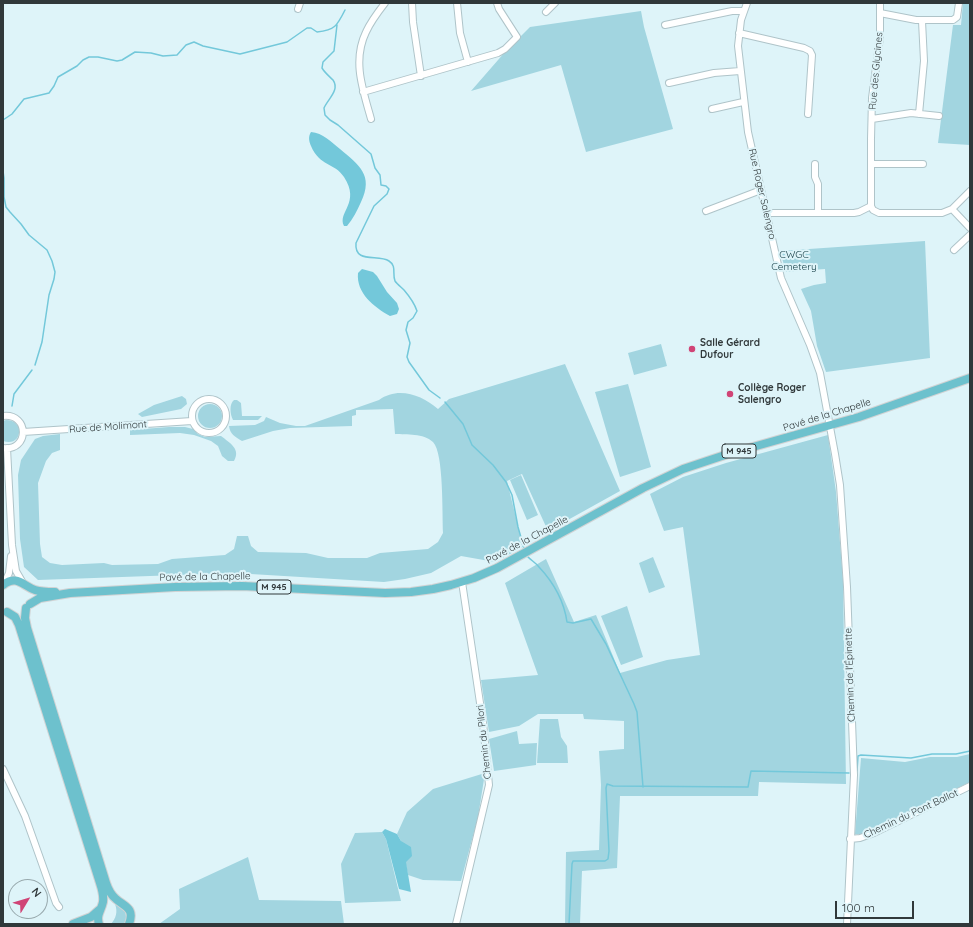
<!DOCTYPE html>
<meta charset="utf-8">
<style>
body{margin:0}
#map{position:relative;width:973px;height:927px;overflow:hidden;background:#def4f9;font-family:Quicksand,sans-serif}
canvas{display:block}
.frame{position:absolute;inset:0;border:4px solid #30383a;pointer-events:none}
.north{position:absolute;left:8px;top:879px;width:40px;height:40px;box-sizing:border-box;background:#def4f9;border:1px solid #98a9ad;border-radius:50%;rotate:52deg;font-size:11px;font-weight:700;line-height:16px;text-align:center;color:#30383a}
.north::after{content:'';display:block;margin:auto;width:14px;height:18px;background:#d04476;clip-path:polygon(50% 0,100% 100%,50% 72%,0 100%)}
.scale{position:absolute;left:835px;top:901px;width:79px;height:18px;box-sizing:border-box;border:2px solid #30383a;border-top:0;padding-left:5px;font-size:12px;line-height:14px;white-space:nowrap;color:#30383a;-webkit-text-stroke:3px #def4f9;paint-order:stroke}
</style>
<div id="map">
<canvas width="973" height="927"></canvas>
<div class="frame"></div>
<div class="north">N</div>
<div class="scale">100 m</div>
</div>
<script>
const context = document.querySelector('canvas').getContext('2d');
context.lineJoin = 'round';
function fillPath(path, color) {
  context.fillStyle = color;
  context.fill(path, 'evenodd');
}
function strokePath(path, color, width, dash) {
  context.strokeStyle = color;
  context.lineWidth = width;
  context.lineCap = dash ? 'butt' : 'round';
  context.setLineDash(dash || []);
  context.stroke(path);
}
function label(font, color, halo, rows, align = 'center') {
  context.font = font + ' Quicksand,sans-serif';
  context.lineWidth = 4;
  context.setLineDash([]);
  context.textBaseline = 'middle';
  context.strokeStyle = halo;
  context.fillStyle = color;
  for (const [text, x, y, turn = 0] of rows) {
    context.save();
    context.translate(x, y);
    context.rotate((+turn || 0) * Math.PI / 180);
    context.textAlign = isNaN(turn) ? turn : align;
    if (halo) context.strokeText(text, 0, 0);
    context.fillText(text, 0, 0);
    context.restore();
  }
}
const green = new Path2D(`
 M963 3H970V145L938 143 953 25H961Z
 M641 11 644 27 673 129 586 152 561 65 471 91 505 52 530 27Z
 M925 241 930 358 826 372 817 346 811 311 801 289 814 285 826 283 825 269 786 272 780 251Z
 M661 344 667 366 634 375 628 353Z
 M565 364 620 491 548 531 522 474 507 481 523 547 495 562 461 556 431 573 405 579 384 582 234 573 38 580 24 567 20 539 18 475 21 460 35 439 43 436 60 434V450L52 453 46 461 38 483 40 544 42 557 50 563 62 565 104 563 112 565 158 564 172 559 225 555 234 549 237 536H248L251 546 258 552 306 553 328 558H367L380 553 428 549 438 542 443 533C442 515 444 453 433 442 423 433 407 435 395 434L393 409 356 410V415L352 416V426L290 428 273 431 242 441C235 437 230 434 229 426L255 425 264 421 266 417 280 423 296 426H305L379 400C398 386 422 395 438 409L449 399Z
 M628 384 651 467 620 477 595 392Z
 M182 396 186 399 187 404 181 409 142 417 138 414 154 405Z
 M234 400H237L241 403 242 416H262L258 420H233C230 414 229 404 234 400Z
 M198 416a12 12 0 1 1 24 0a12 12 0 1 1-24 0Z
 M6 420C26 420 22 448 3 441V421Z
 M169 427H185L193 429 198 434 205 437 221 436C230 443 241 449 234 461H228L222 456 218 446 211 441 194 435 180 433 130 435V430Z
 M828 435 836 492 843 580 846 784 759 782 758 796H620L617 868 582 871 580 924H565L566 852 599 850 601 785 599 751 624 749V721L584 719 583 714H538L519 726 489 732 481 680 538 675 505 583 546 559 574 622 596 615 620 673 667 660 700 655 683 527 664 531 650 494 683 477 726 463Z
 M521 475 538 515 527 520 510 480Z
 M653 557 665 587 649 593 639 563Z
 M627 606 643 657 621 665 601 616Z
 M540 719H558L561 737 567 746 568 763H537Z
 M517 731 519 744 537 743 536 765 494 771 489 739Z
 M970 754V782L863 834H855L861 758 905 762 930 757H957Z
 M485 773 478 817 461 881 423 880 408 875 401 841 397 834 407 812 433 789Z
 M382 832 386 839 401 901 345 903 341 864 355 833Z
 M248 857 259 900 341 901 344 924H159L180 909 179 889Z
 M115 904C125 907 128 914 125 924H111C116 918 118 912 115 904Z`);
const water = new Path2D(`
 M311 132C323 133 331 142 340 149 359 165 374 175 361 202 357 211 353 219 347 226H344C337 212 361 203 344 177 334 162 320 167 311 146 309 141 308 137 311 132Z
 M362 269 373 272 377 276 387 292 397 303 399 309 397 314 390 316C374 307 356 293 358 273Z
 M385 829 397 834 401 841 411 847 412 856 406 862 411 892 399 889 386 839 382 832Z`);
const stream = new Path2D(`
 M337 25 334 51 323 62 322 68C325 73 329 76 333 80 340 90 328 99 324 108L325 115 330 120 338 125 371 154 375 168 380 175 381 185 386 186 389 189 387 194 374 206 356 243C354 264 378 254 389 261 397 266 392 274 395 281 397 284 401 287 404 290 410 297 414 302 417 311L413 318 408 322 406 330 410 343 407 357 409 362 429 390 440 398
 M3 120 12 114 24 99 49 93 54 86 58 77 77 66 83 60 89 57H98L117 61 122 60 135 52 151 53 163 56 177 55 186 45 194 42 203 46 240 54 287 42 307 28H311L317 32C335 30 337 26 345 10
 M3 171 4 178V197L6 207 10 212 21 224 29 235 47 250 52 261 55 272 54 279 49 295 42 342 35 365
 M445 402 463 424 472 445 493 465 506 482 512 495 518 527 524 548
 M12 406 14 394 32 370
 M528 557C532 561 536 563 539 567 554 583 564 601 567 622L573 623 591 619 606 644 634 704 637 712 643 787
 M857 771 858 756 861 755 911 758 932 754H956L970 751
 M569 924 572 864 573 861H605L608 859 609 851 606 788 607 784 613 786 748 787 751 771 849 773`);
const minor = new Path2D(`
 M412 3 413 22 421 76
 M457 3 460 33 468 62
 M747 3 741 20 738 46 748 132 781 278 810 345 820 373 835 454 840 485 847 587 854 775 847 924
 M298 9 300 3
 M546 12 555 3
 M880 13 916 20H953L957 17 959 3
 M665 25 732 11H743
 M739 33 804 48 810 51 812 55 808 114
 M669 83 714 73 740 71
 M363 92 498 53 505 49 517 37 499 9 497 3
 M712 109 743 102
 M919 114 924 61 922 21
 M371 119C363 90 352 61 366 32 371 21 378 12 385 3
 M872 119 911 113 939 116
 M871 139 872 98 880 37V3
 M815 164V177L818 184V213
 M871 164H923
 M871 206V140
 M952 209 970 228
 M706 211 761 190
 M766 213H854L859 212 871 206 873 210 879 213H942L952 209 970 191
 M954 250 970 235
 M192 416a17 17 0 1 1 34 0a17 17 0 1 1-34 0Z
 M3 416C30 413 29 452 3 448
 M23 432 192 421
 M7 448 12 545 16 571 23 583
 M4 584 9 573 11 556
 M3 769 25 816 56 903 59 907
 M850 839 860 838 874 833 970 786
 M456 924 489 785 483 723 462 582`);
const major = new Path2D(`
 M3 585C17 574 23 586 35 590 41 592 49 592 55 592
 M30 604 40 598 70 593 175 587 242 586 385 593 411 592 433 589 451 585 474 578 497 568 643 488 683 469 728 454 859 417 970 378
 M26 608 25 618 27 628 106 883C108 889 111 895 116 899 125 907 135 908 129 924
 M7 612 15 617 19 625 100 883C102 889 104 895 103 902 101 911 96 915 99 924
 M73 924 91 917 99 910`);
const markers = [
 [692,349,4,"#d04476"],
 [730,394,4,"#d04476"]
];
const shields = [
 [739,451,34],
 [274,587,34]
];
const shieldNames = [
 ["M 945",739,451],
 ["M 945",274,587]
];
const streetNames = [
 ["Rue des Glycines",876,71,-85],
 ["Rue Roger Salengro",762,194,77],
 ["Pavé de la Chapelle",827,415,-17],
 ["Rue de Molimont",108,427,-4],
 ["Pavé de la Chapelle",527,540,-28],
 ["Pavé de la Chapelle",205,577,-1],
 ["Chemin de l'Épinette",850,675,-92],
 ["Chemin du Pilori",484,742,-96],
 ["Chemin du Pont Ballot",911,814,-25]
];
const parkNames = [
 ["CWGC",794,255],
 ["Cemetery",794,267]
];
const poiNames = [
 ["Salle Gérard",700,343],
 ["Dufour",700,355],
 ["Collège Roger",738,388],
 ["Salengro",738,400]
];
fillPath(green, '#a2d5e0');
fillPath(water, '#73c8da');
strokePath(stream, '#73c8da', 1.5);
strokePath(minor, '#afc4c9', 8);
strokePath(major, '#d1d3d4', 10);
strokePath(minor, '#fff', 6);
strokePath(major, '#6dc1cd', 8);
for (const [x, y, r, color] of markers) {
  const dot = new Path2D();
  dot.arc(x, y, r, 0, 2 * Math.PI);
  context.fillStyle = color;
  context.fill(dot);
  strokePath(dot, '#def4f9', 1.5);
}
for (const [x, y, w] of shields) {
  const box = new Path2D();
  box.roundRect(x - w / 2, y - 7, w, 14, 3);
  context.fillStyle = '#def4f9';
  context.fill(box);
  strokePath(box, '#30383a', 1);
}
label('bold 9px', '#30383a', null, shieldNames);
label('10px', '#30383a', '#def4f9', streetNames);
label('10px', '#1a424a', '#def4f9', parkNames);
label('bold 10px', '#30383a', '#def4f9', poiNames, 'left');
</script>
